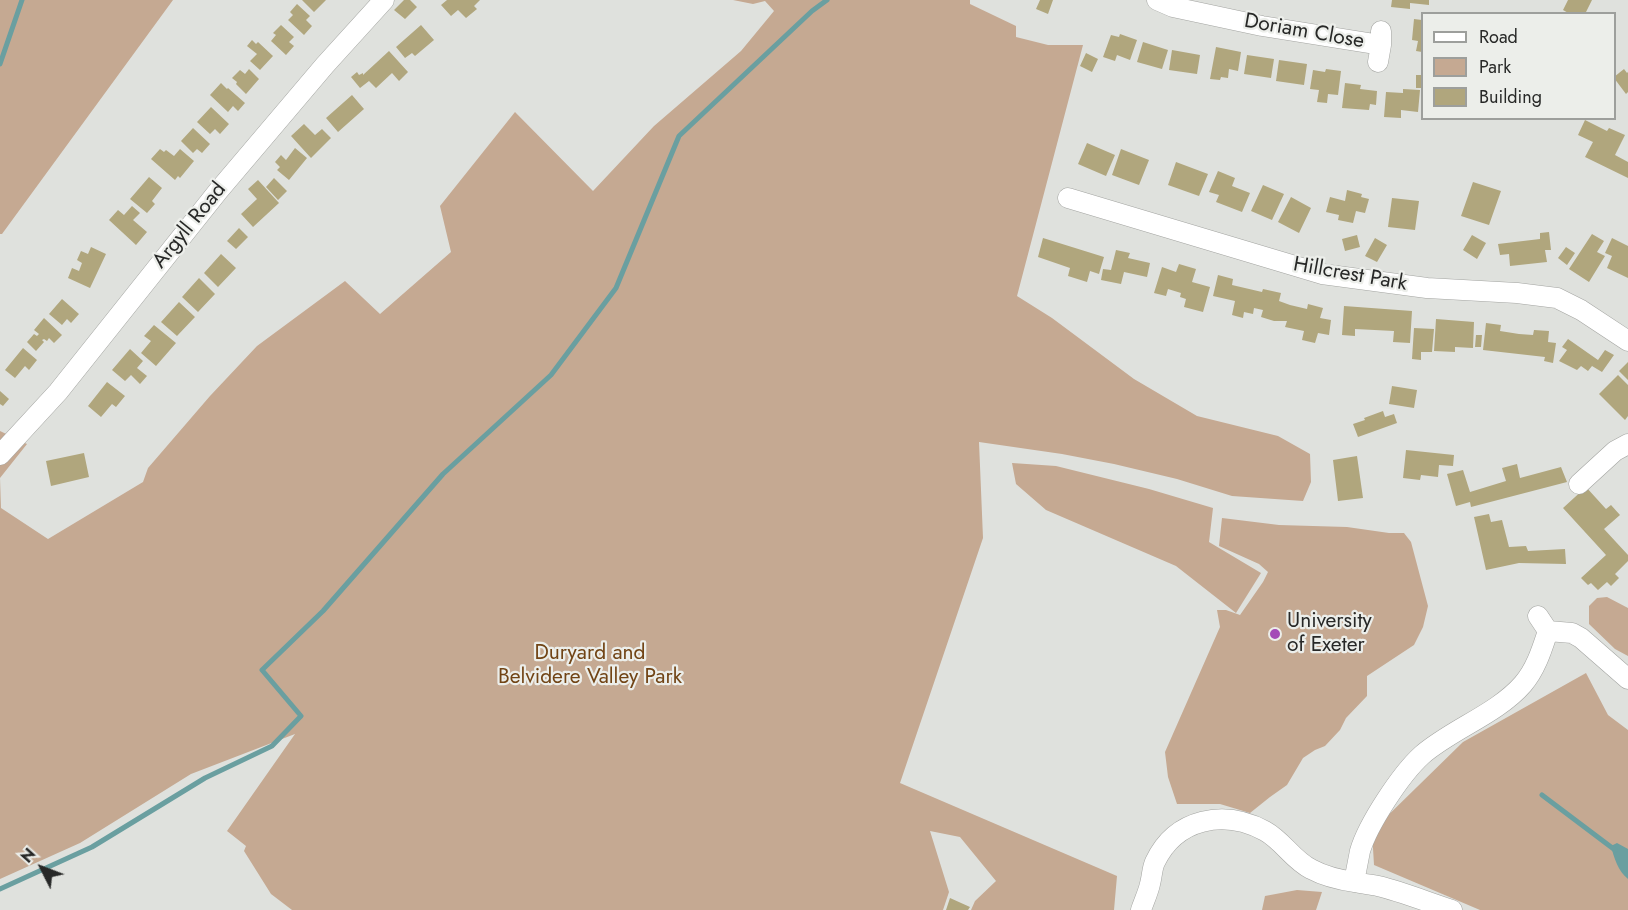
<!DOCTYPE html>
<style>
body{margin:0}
#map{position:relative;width:1628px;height:910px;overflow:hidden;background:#dfe1dd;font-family:Jost,sans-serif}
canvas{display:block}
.legend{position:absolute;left:1421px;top:12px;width:195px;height:108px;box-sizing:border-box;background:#eceeea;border:2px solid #9d9f9c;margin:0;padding:8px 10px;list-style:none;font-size:18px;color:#272827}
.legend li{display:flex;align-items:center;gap:12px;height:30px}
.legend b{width:30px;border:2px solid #9d9f9c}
.north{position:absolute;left:12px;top:838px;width:60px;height:60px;-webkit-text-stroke:4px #eceeea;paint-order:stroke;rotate:312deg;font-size:16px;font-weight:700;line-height:24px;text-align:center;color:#272827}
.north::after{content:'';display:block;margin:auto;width:21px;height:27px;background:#272827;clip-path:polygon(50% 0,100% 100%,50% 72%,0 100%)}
</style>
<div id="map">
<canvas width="1628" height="910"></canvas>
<ul class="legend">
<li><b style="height:8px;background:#fff"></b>Road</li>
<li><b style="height:16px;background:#c5a992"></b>Park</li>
<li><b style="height:16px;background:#b0a67d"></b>Building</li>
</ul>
<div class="north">N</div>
</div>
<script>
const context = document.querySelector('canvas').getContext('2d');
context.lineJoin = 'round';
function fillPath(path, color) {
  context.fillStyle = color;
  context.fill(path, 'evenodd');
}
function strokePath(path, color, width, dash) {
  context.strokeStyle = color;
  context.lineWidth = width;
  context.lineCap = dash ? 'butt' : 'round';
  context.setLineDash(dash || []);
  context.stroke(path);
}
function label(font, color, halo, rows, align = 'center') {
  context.font = font + ' Jost,sans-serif';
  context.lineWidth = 4.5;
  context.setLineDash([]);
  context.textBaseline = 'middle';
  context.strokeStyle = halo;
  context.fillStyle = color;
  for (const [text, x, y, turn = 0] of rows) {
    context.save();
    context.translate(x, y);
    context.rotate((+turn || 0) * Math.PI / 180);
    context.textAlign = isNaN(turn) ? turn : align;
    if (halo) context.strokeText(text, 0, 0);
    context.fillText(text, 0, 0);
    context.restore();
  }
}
const green = new Path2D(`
 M0 0H173L2 234H0Z
 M733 0H970V4L1016 26V37L1048 45H1083L1017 296 1052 318 1134 379 1197 416 1278 436 1310 454 1311 482 1303 501 1232 496 1177 479 1114 464 1062 454 979 442 983 538 900 783 1117 876 1114 910H971L975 901 996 881 960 837 930 831 949 892 943 910H292L271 894 244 851 246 846 227 831 295 734 191 774 80 843 0 879V431L27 444 0 478 1 508 48 539 143 482 148 468 210 396 257 346 345 281 380 314 451 252 440 206 515 112 593 191 654 126 741 51 774 11 765 1 753 4Z
 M1012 463 1056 466 1149 489 1213 508 1209 542 1261 573 1236 613 1176 566 1046 510 1016 484Z
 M1222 518 1279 525 1347 527 1389 533H1404L1411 542 1428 606 1423 627 1414 645 1367 676V696L1346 718 1340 730 1325 746 1315 750 1303 758 1287 785 1270 797 1250 813 1220 804H1177L1168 777 1165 752 1220 627 1217 610H1226L1240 615 1263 582 1268 572 1259 564 1219 546Z
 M1607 597 1628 608V656L1615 649 1589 624V606L1597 598Z
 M1586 673 1608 715 1628 730V910H1480L1374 865 1372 831 1463 742Z
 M1297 890 1322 892 1316 910H1262L1265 896Z`);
const water = new Path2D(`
 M1617 843 1628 849V879C1618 871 1614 858 1611 846Z`);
const stream = new Path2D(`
 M0 64 22 0
 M1542 795 1615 850
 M0 889 92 847 205 778 272 746 301 716 262 670 323 611 443 474 551 375 616 288 679 136 812 11 827 0`);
const building = new Path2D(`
 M302 0H326L314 12Z
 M404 0H410L417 7 405 19 394 10Z
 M447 0H480L474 6 477 9 466 18 458 10 451 16 441 5Z
 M1040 0H1053L1048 14 1036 9Z
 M1392 0H1429V5L1410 3V9L1391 7Z
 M1568 0H1592L1585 14H1570L1563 10Z
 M297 4 310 16 306 20 312 26 304 35 288 20 293 15 290 12Z
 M1414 19 1422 20V52L1416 51 1418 41 1412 40Z
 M281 25 294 37 289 42 294 46 286 55 271 41 276 35 273 33Z
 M421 25 434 40 415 56 412 53 405 58 396 47Z
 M1120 34 1137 40 1130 60 1117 55 1115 61 1103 57 1111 35 1119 37Z
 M252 40 256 44 258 42 273 56 260 70 250 61 257 54 247 46Z
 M1143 42 1168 50 1162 69 1137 62Z
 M1216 47 1241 52 1238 71 1229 69 1228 78 1221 77 1220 80 1210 79Z
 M1172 50 1200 55 1197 74 1169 70Z
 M389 51 408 72 399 81 392 73 376 88 369 81 360 88 351 77 357 72 359 75 363 73V75Z
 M1086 53 1098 59 1092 72 1080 66Z
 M1247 55 1274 59 1271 78 1244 74Z
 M1279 60 1307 64 1304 85 1276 81Z
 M249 69 259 79 246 94 236 84 237 82 232 78 240 70 245 74Z
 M1326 69 1341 71 1338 95 1328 94 1327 103 1317 102 1319 90 1310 89 1313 70 1325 72Z
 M1624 69 1627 73 1628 72V92L1626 94 1614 78V77Z
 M1416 75H1422V88H1416Z
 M221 83 227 89 228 88 245 103 238 111 233 106 228 112 210 95Z
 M1345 83 1361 85 1360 89 1377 91 1376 105 1370 104 1369 110 1342 108Z
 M1403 89 1420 90 1418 112 1401 110V118L1384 117 1386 92 1403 93Z
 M352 95 364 109 338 132 326 118Z
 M211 107 229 124 220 134 215 129 210 134 197 122Z
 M1585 120 1607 131 1609 128 1625 135 1615 155 1628 162V178L1585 157 1593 142 1578 135Z
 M304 124 315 135 322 129 331 138 311 158 291 136Z
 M193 128 210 144 202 153 197 149 193 153 181 141Z
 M1087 143 1115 155 1106 176 1078 164Z
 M295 148 307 158 289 180 277 170 280 167 275 162 281 155 286 160Z
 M160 149 164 152 166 150 174 156 180 149 194 161 180 178 178 176 175 180 151 159Z
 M1121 149 1149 160 1139 185 1112 175Z
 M1176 162 1208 174 1199 196 1168 185Z
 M1218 171 1235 178 1232 186 1250 193 1242 212 1216 202 1219 195 1209 192Z
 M149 177 162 188 152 201 155 204 147 213 130 199Z
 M274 178 287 191 278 200 266 187Z
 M258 180 279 203 253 227 241 214 257 199 248 189Z
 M1473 182 1501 191 1489 225 1461 216Z
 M1263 185 1284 194 1272 220 1251 211Z
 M1347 190 1362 194 1361 197 1369 199 1365 213 1356 211 1353 223 1338 220 1339 215 1326 212 1330 197 1345 201Z
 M1291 197 1311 208 1299 233 1278 222Z
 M1392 198 1419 201 1415 230 1388 227Z
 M132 206 140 213 133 220 147 232 136 245 109 220 118 210 124 215Z
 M239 228 248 237 236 249 227 241Z
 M1549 232 1551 250H1545L1547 262 1510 266 1509 254 1500 255 1498 244 1540 239V233Z
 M1592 234 1604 241 1597 252 1605 256 1589 282 1569 269Z
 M1357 235 1360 247 1345 251 1342 239Z
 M1472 235 1486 243 1477 259 1463 250Z
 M1043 238 1104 257 1099 274 1090 271 1087 282 1068 276 1070 268 1038 257Z
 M1375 238 1387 245 1377 262 1365 256Z
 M1612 238 1628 246V278L1607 268 1612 256 1605 253Z
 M91 247 106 254 90 288 68 278 72 268 79 271 82 263 77 260 81 251 88 254Z
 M1566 247 1575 253 1567 265 1558 258Z
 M1116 250 1130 253 1128 258 1150 263 1147 277 1124 272 1121 284 1101 280 1103 269 1111 270Z
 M221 254 236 268 218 287 204 273Z
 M1179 264 1196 269 1192 282 1210 287 1203 312 1184 307 1186 299 1180 297 1181 293 1168 289 1166 296 1154 293 1162 267 1176 272Z
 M1218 275 1233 279 1232 285 1262 292 1263 289 1281 293 1279 301 1290 305 1307 309 1308 304 1323 308 1320 318 1331 320 1329 335 1318 333 1315 343 1302 340 1304 331 1285 327 1287 321H1274L1261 317 1263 310 1254 308 1253 314 1244 312 1243 318 1232 315 1235 301 1213 296Z
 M199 278 215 294 198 312 182 297Z
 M62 299 79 314 71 323 67 319 62 325 49 314Z
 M179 302 195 317 177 336 161 322Z
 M1344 306 1412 311 1410 343 1393 342 1394 331 1355 329V336L1342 335Z
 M44 318 62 335 54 343 49 338 47 341 44 339 42 340 44 342 36 351 27 342 34 334 37 336 39 334 34 330Z
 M1436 319 1474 322 1473 348 1455 347V352L1434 351Z
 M1486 323 1501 325 1500 331 1519 334 1533 335 1534 330 1549 331 1548 342 1556 343 1553 363 1544 361 1545 357 1483 350Z
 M154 325 176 343 156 366 141 353 151 341 144 336Z
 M1414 328 1434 329 1432 352H1421V360L1412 359Z
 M1476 335H1482L1481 347H1475Z
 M1568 339 1598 360 1605 350 1614 355 1602 372 1592 366 1588 371 1581 366 1577 370 1559 361 1567 350 1562 347Z
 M23 348 37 360 29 370 25 366 15 378 5 370Z
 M130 349 143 361 137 368 147 376 140 384 131 375 125 381 112 370Z
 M1628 362V380L1619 371Z
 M1618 375 1628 385V416L1625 420 1599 394Z
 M107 382 125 396 116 407 112 404 101 417 88 406Z
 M1392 386 1417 390 1414 408 1389 404Z
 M0 391 9 399 3 406 0 404Z
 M1383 411 1385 417 1394 414 1397 423 1358 437 1353 424 1365 420 1364 418Z
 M1406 450 1454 455 1453 466 1439 465 1438 477 1421 475 1420 480 1403 478Z
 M84 453 89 477 51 486 46 461Z
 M1357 456 1363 498 1338 501 1333 460Z
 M1517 464 1520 478 1561 467 1567 482 1471 507 1470 502 1456 506 1447 474 1463 470 1470 492 1506 481 1502 468Z
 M1586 487 1606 509 1611 505 1620 515 1604 529 1628 555V561L1615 574 1619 578 1611 586 1607 582 1598 590 1591 583 1588 585 1581 578 1606 555 1563 508Z
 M1489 514 1491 522 1502 520 1509 547 1526 546 1528 551 1565 549 1566 564 1519 563 1486 570 1474 517Z
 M950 898 970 907 968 910H946Z`);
const minor = new Path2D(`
 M1157 0 1173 7 1262 26 1381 45
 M1378 62 1381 45V31
 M1068 198 1322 274 1427 288 1517 293 1557 298 1581 310 1628 341
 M0 455 58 392 219 190 325 65 384 0
 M1579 484 1615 451 1628 444
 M1538 616 1548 631 1572 633 1581 638 1628 679
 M1354 882C1356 872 1358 861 1360 851 1368 824 1401 774 1422 755 1452 729 1497 714 1523 684 1536 669 1542 649 1548 631
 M1141 910C1144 901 1148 893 1150 884 1152 877 1152 868 1155 862 1176 818 1224 809 1265 831 1283 841 1293 860 1311 869 1324 876 1340 880 1355 882 1362 884 1370 884 1378 886 1403 892 1427 902 1452 910`);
const markers = [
 [1275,634,6,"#a44bb7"]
];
const streetNames = [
 ["Doriam Close",1304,32,10],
 ["Argyll Road",190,226,-51],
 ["Hillcrest Park",1350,275,10]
];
const poiNames = [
 ["University",1287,622],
 ["of Exeter",1287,646]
];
const parkNames = [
 ["Duryard and",590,654],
 ["Belvidere Valley Park",590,678]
];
fillPath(green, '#c5a992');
fillPath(water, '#6a9fa0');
strokePath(stream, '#6a9fa0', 5);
fillPath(building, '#b0a67d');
strokePath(minor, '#a3a4a1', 21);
strokePath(minor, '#fff', 20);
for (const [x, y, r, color] of markers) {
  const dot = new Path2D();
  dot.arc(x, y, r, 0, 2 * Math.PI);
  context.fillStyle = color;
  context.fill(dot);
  strokePath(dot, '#eceeea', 2);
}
label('21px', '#272827', '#eceeea', streetNames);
label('21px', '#272827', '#eceeea', poiNames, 'left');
label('21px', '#714415', '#eceeea', parkNames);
</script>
